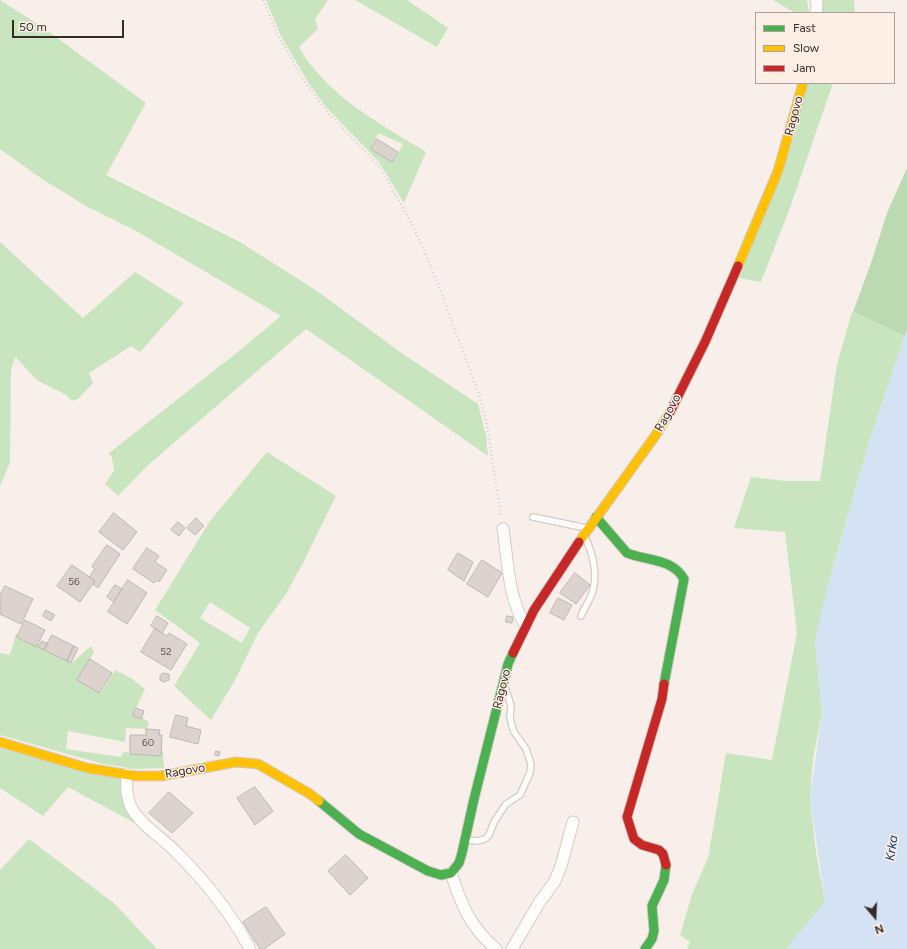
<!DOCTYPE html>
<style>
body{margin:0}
#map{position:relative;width:907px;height:949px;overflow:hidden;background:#f8efeb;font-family:Figtree,sans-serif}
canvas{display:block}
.legend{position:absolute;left:755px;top:12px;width:140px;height:72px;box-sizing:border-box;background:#fdeee6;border:1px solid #ada09a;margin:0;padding:5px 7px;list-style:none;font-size:12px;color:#362c27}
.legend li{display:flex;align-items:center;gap:8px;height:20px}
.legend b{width:20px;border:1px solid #ada09a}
.north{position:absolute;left:855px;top:897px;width:40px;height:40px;-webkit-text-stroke:3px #fdeee6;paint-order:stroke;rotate:161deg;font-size:11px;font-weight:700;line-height:16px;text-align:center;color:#362c27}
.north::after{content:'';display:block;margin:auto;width:14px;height:18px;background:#362c27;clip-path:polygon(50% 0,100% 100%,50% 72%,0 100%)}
.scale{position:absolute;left:12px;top:20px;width:112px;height:18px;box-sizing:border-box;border:2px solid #362c27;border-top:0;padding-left:5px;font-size:12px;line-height:14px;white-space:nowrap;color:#362c27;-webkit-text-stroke:3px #fdeee6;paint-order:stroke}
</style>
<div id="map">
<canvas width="907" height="949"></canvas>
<ul class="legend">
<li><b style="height:5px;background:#4caf50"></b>Fast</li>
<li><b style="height:5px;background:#ffc107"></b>Slow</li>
<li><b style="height:5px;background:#c62828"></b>Jam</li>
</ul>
<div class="north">N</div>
<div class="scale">50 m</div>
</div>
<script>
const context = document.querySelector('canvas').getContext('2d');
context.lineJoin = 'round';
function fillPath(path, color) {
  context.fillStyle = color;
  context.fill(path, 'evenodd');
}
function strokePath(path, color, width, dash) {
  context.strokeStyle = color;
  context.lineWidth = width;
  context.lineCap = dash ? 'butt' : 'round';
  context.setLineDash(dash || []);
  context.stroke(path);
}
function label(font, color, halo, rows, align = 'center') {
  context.font = font + ' Figtree,sans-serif';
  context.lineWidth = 3;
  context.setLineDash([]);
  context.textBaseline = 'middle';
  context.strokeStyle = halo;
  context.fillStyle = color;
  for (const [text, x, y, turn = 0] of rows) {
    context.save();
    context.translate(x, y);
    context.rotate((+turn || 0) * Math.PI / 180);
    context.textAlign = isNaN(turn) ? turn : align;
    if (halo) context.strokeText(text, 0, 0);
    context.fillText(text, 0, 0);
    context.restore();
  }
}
const green = new Path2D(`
 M0 0 41 26 146 103 106 175 240 242 317 291 403 354 478 404 486 436 488 456 306 329 147 466 118 496 105 484 114 471 112 458 109 453 244 347 281 316 136 231 86 206 42 179 0 149Z
 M266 0H328L315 19 318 29 299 47C303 53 306 60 311 65 340 103 386 127 426 152L404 203 379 162 327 108 309 84 281 36ZM378 133 403 144 394 160 372 148Z
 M355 0H407L448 28 437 47Z
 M773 0H807L809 13H795Z
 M822 0H854L855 13H823Z
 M809 83H833L791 205 761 282 739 278Z
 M0 242 83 318 135 272 184 303 140 352 131 346 89 373 93 383 78 399 72 401C63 390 49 388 37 380 29 373 23 364 15 357L11 369 10 463 0 486Z
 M852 312 905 336 870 439 833 567 815 640 822 713 813 759 810 798 816 853 825 901 804 949H687L690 942 680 935 692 894 708 858 726 753 772 760 797 633 785 532 734 528 751 477 786 481H820L837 364Z
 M267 452 336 496 303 563 286 594 258 633 235 680 211 720 174 686 200 643 155 610 210 521ZM210 602 250 628 242 643 200 618Z
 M16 634 72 663 91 646 94 652 80 677 101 692 115 670 131 678 145 689 134 712 149 722 147 729 126 728 125 742 68 731 66 749 121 757 123 752 133 753 163 752 164 768 137 769 103 764 0 735V653L10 655Z
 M0 748 120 777 122 792 142 827 68 787 43 816 0 788Z
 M29 839 115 904 157 949H0V870Z`);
const forest = new Path2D(`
 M907 168V329L905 336 853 312 871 263 887 213Z`);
const water = new Path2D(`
 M907 329V949H786L825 901 810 798 822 713 815 640 825 596 870 439Z`);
const building = new Path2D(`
 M377 139 398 152 392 162 371 149Z
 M114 513 137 532 123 550 99 532Z
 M196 518 204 526 195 535 187 528Z
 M178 522 185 528 179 536 171 530Z
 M107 545 120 554 98 588 93 584 95 581 89 577 95 569 92 567Z
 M147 548 159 556 155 562 167 570 159 582 156 580 154 583 133 569Z
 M458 553 473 562 464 581 448 570Z
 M482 560 502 573 488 597 467 584Z
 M72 565 95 581 80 602 57 586Z
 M575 573 590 585 576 604 560 593Z
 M128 580 147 593 127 624 108 612Z
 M115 585 122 589 114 602 107 597Z
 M5 586 33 599 21 624 0 614V596Z
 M558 598 572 605 564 620 550 613Z
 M46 610 55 615 51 621 43 616Z
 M157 616 168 623 162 633 151 626Z
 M507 616 513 617 512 623 506 622Z
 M25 620 45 630 36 647 17 637Z
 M155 629 167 636 169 633 187 644 171 670 141 652Z
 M52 635 74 646 67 661 44 650Z
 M42 641 48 644 44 650 38 647Z
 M74 646 78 648 71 663 67 661Z
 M90 659 112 673 99 693 77 680Z
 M163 673 169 674V680L164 682 160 680V676Z
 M136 708 144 711 141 719 133 716Z
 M176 715 188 718 186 726 201 730 198 744 170 737Z
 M146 729 160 730 159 735H162L161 756 130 754V735H146Z
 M216 751 220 752 219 756 215 755Z
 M255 787 273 811 255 825 237 798Z
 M169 792 193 813 172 833 149 813Z
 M346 855 368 878 350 895 328 871Z
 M266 907 285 934 264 949H260L243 922Z`);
const path = new Path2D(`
 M263 0 278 35 302 78 330 115 380 167 411 222 427 257 442 294 481 400 487 425 501 517`);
const lane = new Path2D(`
 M533 517 586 528
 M581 616C584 609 588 603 591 596 599 577 593 554 585 537
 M466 840 478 841 485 839 489 835 494 822 506 804 520 795 530 773 531 764 526 749 514 732 512 726 510 717 511 705 506 690`);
const street = new Path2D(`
 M816 0 817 5 816 13
 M503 529C508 561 508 597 525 625
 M127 774C126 785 126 796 131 807 141 826 162 837 176 852 205 881 231 913 250 949
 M451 873C461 904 470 927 496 949
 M512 949 539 903 555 881 561 866 573 822`);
const fast = new Path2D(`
 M596 517 627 553C647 561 672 558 684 579L664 684
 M319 801 359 834 428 871 441 875 451 873 459 863 462 853 474 799 508 664 513 653
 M645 949 652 939 654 931 652 906 664 880 666 865`);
const slow = new Path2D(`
 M738 266 778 171 803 83
 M579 542 655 436 670 412
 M0 742 87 768 136 776H161L236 762 258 764 310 794 319 801`);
const jam = new Path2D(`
 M670 412 705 342 738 266
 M513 653 534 610 579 542
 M664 684 662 699 627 817 634 839 642 845 659 850 663 854 666 865`);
const numberNames = [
 ["56",74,582],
 ["52",166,652],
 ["60",148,743]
];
const streetNames = [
 ["Ragovo",794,116,-75],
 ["Ragovo",668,413,-61],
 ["Ragovo",502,689,-76],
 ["Ragovo",185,771,-10]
];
const waterNames = [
 ["Krka",892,848,-82]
];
fillPath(green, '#c9e5bf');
fillPath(forest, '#bcdab2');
fillPath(water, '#d4e2f4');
fillPath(building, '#dcd3ce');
strokePath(building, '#beb6b2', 1);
strokePath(lane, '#d4cbc6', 8);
strokePath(street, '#d4cbc6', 13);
strokePath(fast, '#d4cbc6', 11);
strokePath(slow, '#d4cbc6', 11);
strokePath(jam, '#d4cbc6', 11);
strokePath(path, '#d1cfcd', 2.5, [1, 3]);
strokePath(lane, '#fefdfc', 5.5);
strokePath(street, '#fefdfc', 11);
strokePath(fast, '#4caf50', 9);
strokePath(slow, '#ffc107', 9);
strokePath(jam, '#c62828', 9);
label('10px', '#605651', null, numberNames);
label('12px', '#362c27', '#fdeee6', streetNames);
label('italic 13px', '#17426c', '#fdeee6', waterNames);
</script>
